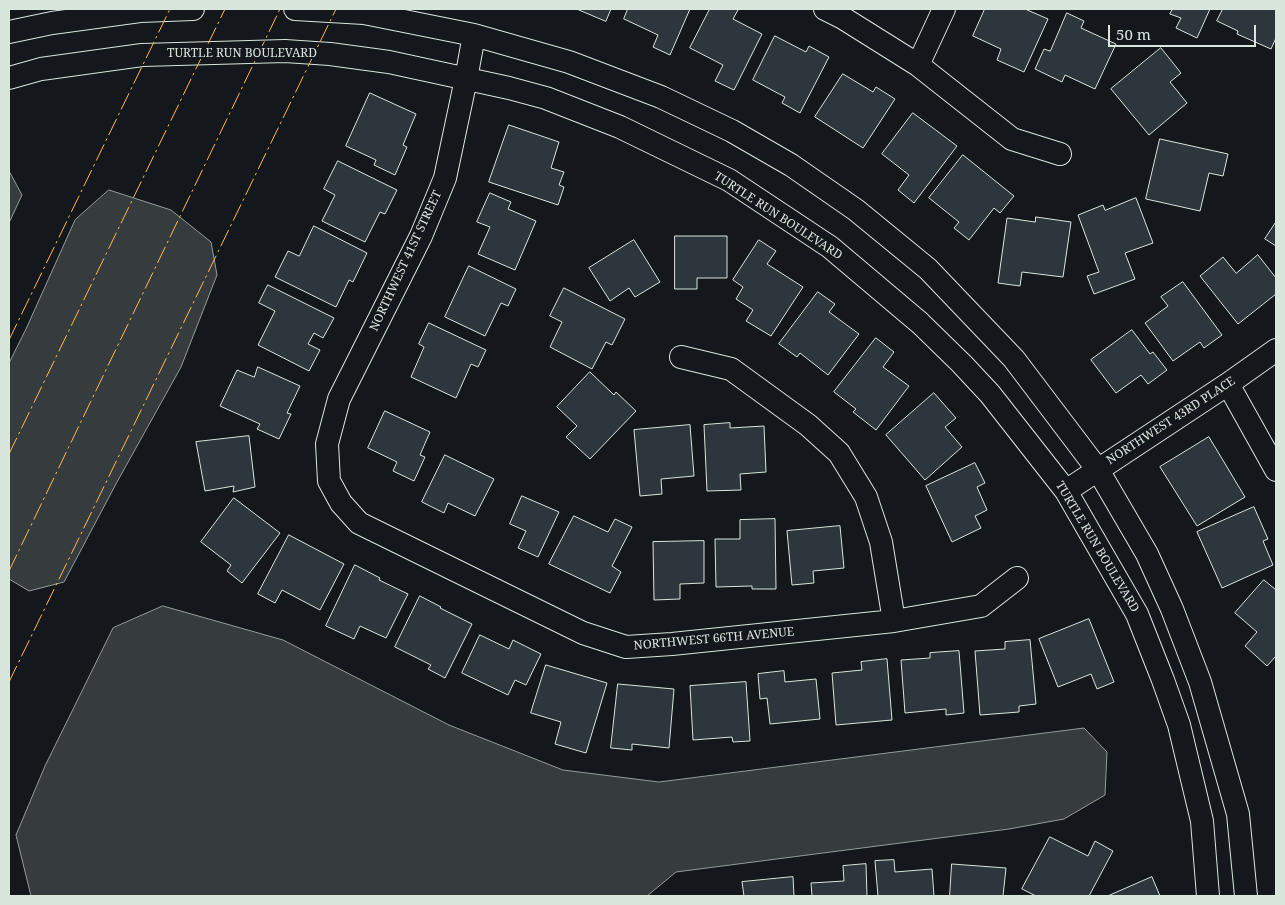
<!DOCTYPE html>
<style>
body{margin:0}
#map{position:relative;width:1285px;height:905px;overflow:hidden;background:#14181c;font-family:"Noto Serif",serif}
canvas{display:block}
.frame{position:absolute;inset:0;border:10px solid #d8e6dc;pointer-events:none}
.scale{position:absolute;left:1108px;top:25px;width:148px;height:22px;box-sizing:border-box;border:2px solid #d8e6dc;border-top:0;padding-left:6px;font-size:15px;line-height:18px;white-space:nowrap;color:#d8e6dc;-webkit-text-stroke:4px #14181c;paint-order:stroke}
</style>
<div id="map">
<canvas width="1285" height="905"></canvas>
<div class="frame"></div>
<div class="scale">50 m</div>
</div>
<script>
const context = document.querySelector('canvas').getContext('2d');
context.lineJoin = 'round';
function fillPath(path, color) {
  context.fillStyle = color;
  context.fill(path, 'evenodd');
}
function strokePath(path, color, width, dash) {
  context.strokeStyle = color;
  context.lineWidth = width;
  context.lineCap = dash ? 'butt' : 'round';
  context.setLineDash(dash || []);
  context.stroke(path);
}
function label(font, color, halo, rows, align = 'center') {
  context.font = font + ' "Noto Serif",serif';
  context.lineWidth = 4;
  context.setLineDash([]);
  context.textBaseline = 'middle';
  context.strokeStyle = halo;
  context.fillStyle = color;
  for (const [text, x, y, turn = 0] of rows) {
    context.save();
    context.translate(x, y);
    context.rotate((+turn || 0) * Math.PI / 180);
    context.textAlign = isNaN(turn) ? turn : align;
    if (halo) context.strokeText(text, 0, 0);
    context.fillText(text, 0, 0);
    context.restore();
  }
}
const water = new Path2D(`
 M9 171 22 195 9 223Z
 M109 190 171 210 211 242 217 275 181 367 117 482 64 582 29 591 9 579V363L26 329 75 220Z
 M163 606 283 640 449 725 563 770 659 782 1084 728 1107 752 1105 795 1064 819 1009 829 676 872 647 896H31L16 835 45 766 113 628Z`);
const building = new Path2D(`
 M577 9H611L606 21Z
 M628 9H690L670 55 653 47 658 35 624 19Z
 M710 9H736L738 10 733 19 762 34 734 90 715 81 723 65 690 48Z
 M985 9H1025L1048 19 1024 72 997 60 1001 49 973 36Z
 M1173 9H1210L1197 38 1176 28 1181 18 1170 14Z
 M1223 9H1276V38L1271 49 1237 34 1238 31 1217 21Z
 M1067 13 1084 21 1081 28 1116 44 1095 89 1065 75 1062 82 1035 69 1044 49 1050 51Z
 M775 36 806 52 809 46 829 57 800 113 782 103 785 97 753 80Z
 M1161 48 1181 73 1170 82 1187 103 1149 135 1111 89Z
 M843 74 873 92 876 87 895 99 863 148 815 117Z
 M370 93 416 114 403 145 407 147 395 175 374 165 376 160 346 146Z
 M913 113 957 146 914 203 898 190 909 175 882 154Z
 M509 125 559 142 551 168 564 172 559 185 564 187 558 205 489 182Z
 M1160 139 1228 154 1223 176 1209 173 1200 211 1146 199Z
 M963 155 1014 196 1000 213 994 208 969 240 954 228 959 222 929 198Z
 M338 161 397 190 385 214 380 212 365 242 322 221 335 195 324 189Z
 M490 193 511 202 508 209 536 221 515 270 478 254 490 227 477 222Z
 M1136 198 1153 243 1125 253 1135 279 1094 294 1087 276 1099 272 1078 215 1103 205 1105 210Z
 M1036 217 1071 222 1063 277 1022 272 1020 286 998 283 1007 218 1035 222Z
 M1276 222V246L1265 239Z
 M314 226 367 253 353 282 349 280 336 307 275 277 288 251 299 256Z
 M675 236H727V278H697V289H675Z
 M634 240 660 282 635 297 629 288 610 301 589 268Z
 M759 240 776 251 767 264 803 287 771 336 746 321 753 310 736 299 743 287 733 280Z
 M1258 255 1276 278V294L1238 324 1200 276 1223 257 1236 273Z
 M469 266 516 289 508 306 501 303 485 336 445 317Z
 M1183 282 1222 335 1204 348 1200 342 1173 361 1145 323 1168 306 1161 297Z
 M268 285 334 318 323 338 314 333 308 344 320 350 309 371 258 345 275 311 259 303Z
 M564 288 625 319 612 345 606 342 592 369 550 347 562 322 550 316Z
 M818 292 835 304 829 312 859 334 828 375 800 353 797 357 779 344Z
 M429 323 486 350 478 367 471 364 456 398 411 377 424 347 419 344Z
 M1132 330 1150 354 1153 352 1167 370 1148 384 1141 375 1116 393 1091 360Z
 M876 338 894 352 883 367 909 386 876 430 853 412 856 409 834 392Z
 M258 367 300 386 287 413 291 414 279 439 257 429 260 424 220 406 237 370 254 377Z
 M590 372 614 395 616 392 636 411 590 459 566 437 577 426 557 407Z
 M934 393 956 418 945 427 962 447 925 480 886 435Z
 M385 411 430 432 420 455 425 457 414 481 393 471 397 462 368 448Z
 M730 423V428L764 426 766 472 740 474 741 490 707 491 704 425Z
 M690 425 694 476 661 479 662 494 640 496 634 430Z
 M249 436 255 487 233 492 234 486 205 491 196 442Z
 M1209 437 1245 497 1197 526 1160 467Z
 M445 455 494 479 475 516 448 503 444 513 422 502Z
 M975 463 985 483 977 487 987 510 975 516 981 528 952 542 926 486Z
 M522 496 559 512 538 557 518 548 526 531 510 524Z
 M234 498 280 533 242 583 227 571 231 565 201 542Z
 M1254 507 1268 539 1263 541 1273 565 1222 588 1197 532Z
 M574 516 608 532 615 519 632 527 612 566 621 572 610 593 549 564Z
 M775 519 776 589H752V586L716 587 715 539H740V520Z
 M840 526 844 568 813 571 814 583 792 585 787 531Z
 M289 535 344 564 320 610 282 590 275 603 258 594Z
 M704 541V583L680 584V599L654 600 653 542Z
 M355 565 380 578 379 580 408 594 386 638 360 626 354 639 326 626Z
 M1264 580 1276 590V656L1267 666 1245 646 1257 632 1235 613Z
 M420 596 441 607 440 608 472 624 445 678 428 669 431 665 395 647Z
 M1089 619 1114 682 1097 689 1091 674 1058 687 1039 639Z
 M480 635 509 649 513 640 541 654 526 685 515 680 508 695 462 673Z
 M1030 640 1036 704 1019 706V712L980 715 975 651 1005 649V642Z
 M959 651 964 713 946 715V709L905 713 901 660 930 658V653Z
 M887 659 892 720 836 725 832 673 862 670 861 662Z
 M546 665 607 683 586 753 555 744 561 722 531 713Z
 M784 671 785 682 816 679 820 719 770 724 767 698 760 699 758 674Z
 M746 682 750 741 733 742 732 737 693 740 690 686Z
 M618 684 674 689 669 748 632 744V750L611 748Z
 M1050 837 1088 856 1095 841 1113 851 1089 896H1036L1022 889Z
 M894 860 895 872 932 869 934 896H878L875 861Z
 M866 864 867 896H812L811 883 844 881 843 866Z
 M952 864 1006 868 1003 896H950Z
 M793 877 794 896H744L742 882Z
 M1152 877 1160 896H1108Z`);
const minor = new Path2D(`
 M295 9 364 13 474 35 569 62 661 97 732 131 791 165 856 210 928 269 1014 359 1098 470 1147 554 1172 609 1200 682 1238 814 1246 896
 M825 9 843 18 918 65 1012 139 1060 154
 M9 32 52 23 140 11 193 9
 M474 35 466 79 445 178 421 236 339 399 327 444 329 481 341 503 359 523 583 633 626 647 672 644 894 621 981 606 1017 578
 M918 65 944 9
 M9 78 41 69 142 55 285 51 330 54 389 62 509 88 546 98 620 127 729 180 830 247 920 323 962 364 990 394 1066 491 1137 614 1163 680 1179 725 1202 821 1208 896
 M681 357 731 369 808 425 839 453 866 497 881 542 894 621
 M1228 384 1276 470
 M1066 491 1228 384 1276 350`);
const power = new Path2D(`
 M9 340 170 9
 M9 454 225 9
 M9 571 280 9
 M9 682 336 9`);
const streetNames = [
 ["TURTLE RUN BOULEVARD",242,54],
 ["TURTLE RUN BOULEVARD",778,216,33],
 ["NORTHWEST 41ST STREET",406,261,-65],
 ["NORTHWEST 43RD PLACE",1171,421,-33],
 ["TURTLE RUN BOULEVARD",1097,547,59],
 ["NORTHWEST 66TH AVENUE",714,639,-5]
];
fillPath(water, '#363b3e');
strokePath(water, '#939e99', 1);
fillPath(building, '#2c363c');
strokePath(building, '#d8e6dc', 1);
strokePath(minor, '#d8e6dc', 24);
strokePath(minor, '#14181c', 22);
strokePath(power, '#ffb74d', 1, [18, 4, 2.5, 4]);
label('12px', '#d8e6dc', '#14181c', streetNames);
</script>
